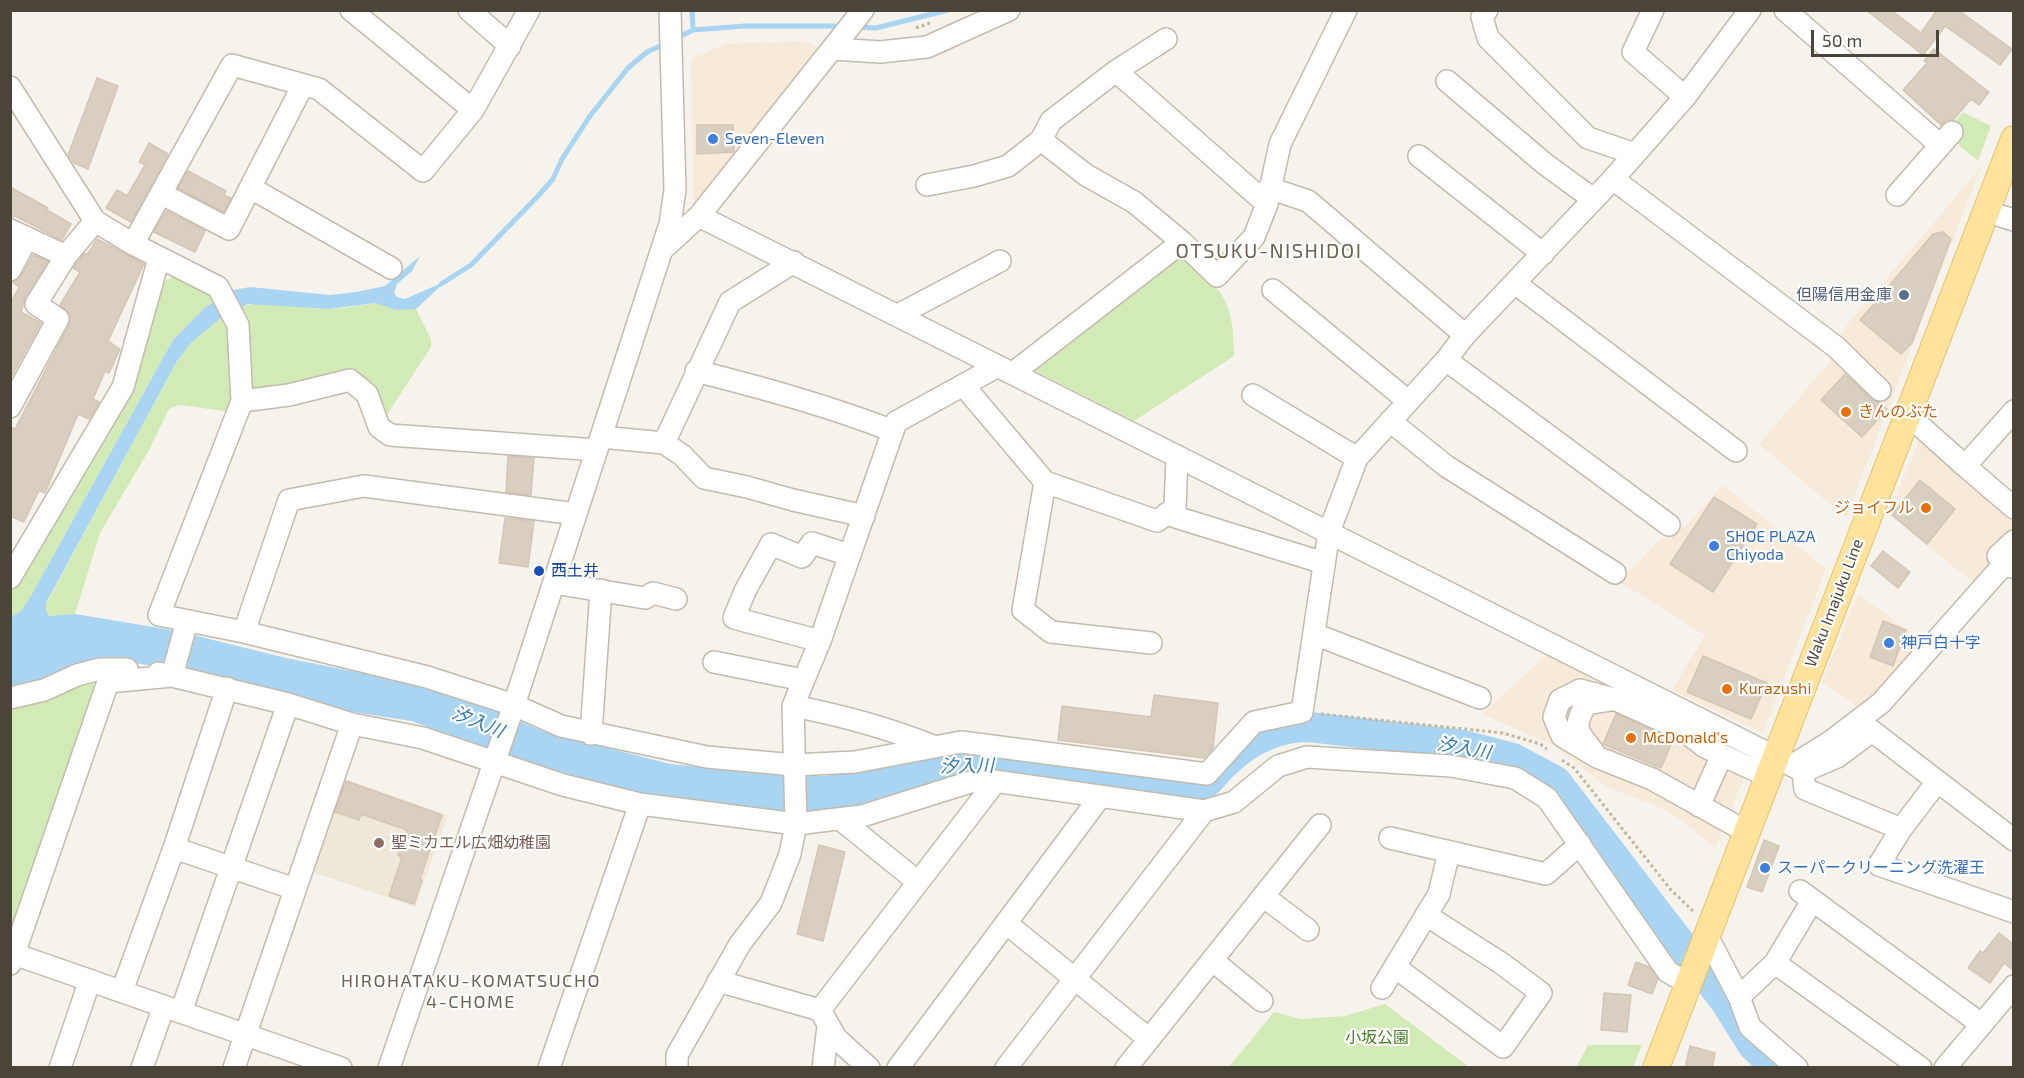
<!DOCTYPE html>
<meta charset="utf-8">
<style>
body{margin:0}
#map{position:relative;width:2024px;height:1078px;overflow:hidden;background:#f6f3ec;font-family:"Exo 2",sans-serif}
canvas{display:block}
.frame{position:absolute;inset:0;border:12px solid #4b4439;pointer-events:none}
.scale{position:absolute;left:1811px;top:30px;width:128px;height:27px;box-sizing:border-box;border:3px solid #4b4439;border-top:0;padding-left:8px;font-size:18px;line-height:21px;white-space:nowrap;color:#4b4439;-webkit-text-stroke:4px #fff;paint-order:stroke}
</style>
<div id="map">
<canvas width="2024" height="1078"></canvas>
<div class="frame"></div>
<div class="scale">50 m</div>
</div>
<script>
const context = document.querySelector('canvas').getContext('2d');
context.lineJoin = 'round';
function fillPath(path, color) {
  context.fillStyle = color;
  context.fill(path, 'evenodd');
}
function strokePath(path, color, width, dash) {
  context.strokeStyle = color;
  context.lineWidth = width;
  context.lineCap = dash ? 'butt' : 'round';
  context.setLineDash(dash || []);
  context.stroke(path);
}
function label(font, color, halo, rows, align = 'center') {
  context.font = font + ' "Exo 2","Noto Sans JP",sans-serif';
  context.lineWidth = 4.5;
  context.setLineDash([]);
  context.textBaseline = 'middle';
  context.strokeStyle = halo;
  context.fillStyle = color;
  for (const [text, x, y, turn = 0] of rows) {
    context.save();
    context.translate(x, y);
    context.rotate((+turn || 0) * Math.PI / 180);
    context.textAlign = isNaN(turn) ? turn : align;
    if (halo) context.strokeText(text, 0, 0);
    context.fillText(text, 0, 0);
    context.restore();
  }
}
const commercial = new Path2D(`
 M804 41 818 47 697 200 694 201 691 59 726 44Z
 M1981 167 1846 518 1759 444 1829 363 1846 326Z
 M1920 437 2013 516V525L1985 558 1994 566 1978 586 1889 515Z
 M1723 485 1826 569 1763 733 1672 690 1705 635 1620 582 1658 541 1686 526Z
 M1858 594 1926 643 1862 710 1822 682Z
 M1549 653 1754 754 1715 848 1685 823 1662 808 1607 787 1553 745 1482 714Z`);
const education = new Path2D(`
 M342 778 448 815 415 907 310 871Z`);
const green = new Path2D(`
 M1963 112 1991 126 1978 161 1955 142 1952 125Z
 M1181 254C1222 290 1234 299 1234 356L1134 421 1031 369Z
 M176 275 208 291 214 301 205 307 173 340 32 594 22 610 11 618 10 592 131 388 159 292 165 281Z
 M376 303 396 309H416L431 339V347L383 421 354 376 259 395 248 387 242 307C266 297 303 310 330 309 345 308 361 305 376 303Z
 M222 317 233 335 232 412 180 405 169 409 149 450 100 533 75 614 50 616 46 610V604L177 361 191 343Z
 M99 672 11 933V705Z
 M1385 1004 1469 1067H1229L1274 1012 1301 1019 1345 1016Z
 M1588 1045H1642L1633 1067H1576Z`);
const water = new Path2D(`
 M420 256 412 271 397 284 394 293 397 297 405 299 446 281 416 309 396 310 376 303 329 309 248 304 222 317 191 343 177 361 46 603V610L49 616 75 614 177 631 286 658 432 687 481 704 542 731 670 764 772 774 825 776 908 760 968 757 1042 783 972 773 854 809 782 814 633 793 532 763 411 721 347 711 263 688 155 666 112 660 11 692 10 618 22 610 32 594 173 340 205 307 234 290 250 287 330 295 356 292 385 286Z`);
const stream = new Path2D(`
 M692 10 693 30
 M856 27 876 28 948 10
 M675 39 693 30 745 26H844
 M441 284 471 265 539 195 553 179 562 159 590 116 628 68 647 52 667 43`);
const river = new Path2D(`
 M947 765 991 763 1178 794C1214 787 1206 779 1230 759 1252 739 1279 727 1309 727L1463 745 1513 758 1556 781 1724 1000 1753 1046 1776 1068`);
const building = new Path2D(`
 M1866 10H1891L1921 33 1937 10H1958L2012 49 2000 65 1945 26 1923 55Z
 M1934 49 1989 92 1979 105 1971 99 1953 120H1947L1941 125 1903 90 1927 63 1924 61Z
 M97 78 118 86 88 169 74 163 68 155Z
 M697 125H733L734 152 697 154Z
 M149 143 168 154 131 222 106 208 117 190 127 196 145 165 139 162Z
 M188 171 226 191 224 195 231 198 224 212 178 188Z
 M10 187 48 208 47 210 71 224 62 240 15 216 10 218Z
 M166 211 205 231 195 252 154 232Z
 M1943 232 1951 239 1912 343 1901 354 1860 320 1933 234Z
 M97 239 144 264 108 341 120 349 109 373 105 371 93 399 99 402 89 419 78 414 45 493 39 490 24 522 10 516V427L15 429 69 325V314L60 305 80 272 73 268 85 253 87 255Z
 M33 255 48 261 25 297 21 312 41 323 10 379V304L19 287 12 282 21 276Z
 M1845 374 1871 399 1879 402 1887 409 1862 437 1821 400Z
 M508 456 534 458 531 495 506 492Z
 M1920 480 1955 509 1927 544 1892 515Z
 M1714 497 1757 524 1713 592 1670 564Z
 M505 518 534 521 528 567 499 563Z
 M1883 551 1910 572 1898 588 1871 566Z
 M1883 621 1906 630 1893 666 1870 657Z
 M1703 656 1767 683 1751 719 1687 692Z
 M1154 695 1218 703 1213 748 1204 758 1058 740 1062 706 1151 717Z
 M1616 714 1673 740 1661 768 1603 744Z
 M346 781 442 815 420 879 422 880 414 904 389 896 402 857 398 855 407 830 361 814 359 820 335 812Z
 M1764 840 1779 846 1762 892 1747 887Z
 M819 845 845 852 823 941 797 934Z
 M1999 933 2013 944V970L2004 963 1990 983 1968 968 1980 951 1983 953Z
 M1636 962 1649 967 1658 979 1652 994 1628 985Z
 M1604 993 1631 995 1627 1032 1601 1030Z
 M1690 1046 1715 1053 1712 1068H1685Z`);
const path = new Path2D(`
 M916 28 930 23
 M1321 714 1503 733 1540 744 1547 749
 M1562 760 1574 768 1671 890 1693 911`);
const minor = new Path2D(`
 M351 10 473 110
 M469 10 510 46
 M1487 10 1482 17 1488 38 1588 138 1635 154
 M1653 10 1633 52 1685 97
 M1785 10 1940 145
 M833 49 880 52 927 47 1009 10
 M1116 71 1267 204
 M1447 81 1545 164 1593 199
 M10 87 95 221 133 244 218 287 238 325 242 401 159 615 244 632 427 677 514 705 561 726 707 757 794 765 855 762 961 742 1207 774 1254 722 1302 712 1329 532 1357 458 1446 360 1465 335 1613 179 1685 97 1750 10
 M1041 140 1086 175 1134 202 1182 242 1217 276 1254 237 1267 204 1280 144 1346 10
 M1419 156 1543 254
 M1613 179 1836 347 1880 390
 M927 185 974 176 1008 166 1041 140 1051 121 1116 71 1166 39
 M251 188 391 268
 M1269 188 1308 201 1465 335
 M162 194 229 229 303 85
 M1897 195 1952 132
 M1985 211 2014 220
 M699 216 1803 771
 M10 230 66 256
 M133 244 232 65 319 89 423 171 473 110 529 10
 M664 248 699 216 863 10
 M10 270 27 238
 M1516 284 1736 451
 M1273 290 1408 401
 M898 315 1000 261
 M1446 360 1669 525
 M696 371C763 388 829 406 893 431
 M1013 373 1182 242
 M964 386 1045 482
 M1253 395 1357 458
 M242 401 289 395 350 380 367 394 379 427 390 435 597 450
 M10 407 58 319 36 304 66 256 95 221
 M2014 411 1965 466 2014 508
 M1908 415 1965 466
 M1390 421 1446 466 1615 573
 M601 437 664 443 682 455 704 478 747 487 793 500 864 516
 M664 443 730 302 794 262
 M1166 514 1324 563
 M2011 567 1998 556 2014 541
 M10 578 123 387 159 258
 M554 583 645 598 653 593 676 599
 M244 632 289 500 364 486 576 514
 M1314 634 1480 698
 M820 641 734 618 745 591 771 544 802 557 812 543 849 555
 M1151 643 1051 632 1023 610 1045 482 1157 521 1175 508 1177 456
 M714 662 803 680
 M158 673 172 676 187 621
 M10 698 44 690 77 675 100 669H127
 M793 706C840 715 888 728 933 746
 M591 734 601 590
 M1593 751C1576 730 1573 728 1586 704L1611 700
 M1793 765 1830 742 1881 703 2006 562
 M1803 771 1805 789 1901 829
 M1804 771 1837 757 1872 731 2014 840
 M1937 782 1901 829 1879 865 2014 912
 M1699 806 1722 755
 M840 819 918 882
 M1747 832 1652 779 1597 757 1562 736 1554 717 1560 700 1580 690 1614 699 1684 731 1705 747 1767 776
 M1390 838 1546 874 1580 844
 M174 848 295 889
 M1800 891 1981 1024
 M1263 896 1308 930
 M1006 923 1149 1039
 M1707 936 1739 997 1750 1027 1797 1068
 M10 956 14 954 108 682 172 676 288 704 352 724 423 738 563 785 640 804 796 824 862 816 980 779 1204 811 1234 802 1278 766 1307 757 1451 766 1515 778 1547 798 1668 972 1688 983
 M1212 960 1262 1001
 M1775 963 1921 1068
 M10 964 14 954 341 1068
 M1395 967 1503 1047 1541 993 1501 963 1426 915
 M718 981 820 1010 836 1038 869 1068
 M1382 988 1439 894 1449 852
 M122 991 174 848 227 688
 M1739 997 1775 963 1812 901
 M820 1010 996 781
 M181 1012 288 704
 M60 1068 90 980
 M142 1068 164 1006
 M234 1068 352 724
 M389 1068 514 705 670 224 675 190 670 10
 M549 1068 640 804
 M677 1068V1055L740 944 771 903 790 854 796 824 793 706 820 641 896 422 998 366
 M823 1068 828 1026
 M898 1068 1100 797
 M1006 1068 1204 811
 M1126 1068 1320 825
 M1945 1068 2014 986`);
const major = new Path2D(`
 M1656 1068 2014 139`);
const markers = [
 [713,139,6,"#3f7fe0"],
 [1904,295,6,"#5c6f8a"],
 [1846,412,6,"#e8710a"],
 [1926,508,6,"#e8710a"],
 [1714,546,6,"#3f7fe0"],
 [539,571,6,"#1a4fb4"],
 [1889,643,6,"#3f7fe0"],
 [1727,689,6,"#e8710a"],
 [1631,738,6,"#e8710a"],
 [379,843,6,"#8d6e63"],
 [1765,868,6,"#3f7fe0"]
];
const shopNames = [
 ["Seven-Eleven",725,139],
 ["SHOE PLAZA",1726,537],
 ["Chiyoda",1726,555],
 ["神戸白十字",1901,643],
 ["スーパークリーニング洗濯王",1777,868]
];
const serviceNames = [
 ["但陽信用金庫",1892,295]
];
const foodNames = [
 ["きんのぶた",1858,412],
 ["ジョイフル",1914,508,"right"],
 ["Kurazushi",1739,689],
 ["McDonald's",1643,738]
];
const transitNames = [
 ["西土井",551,571]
];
const streetNames = [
 ["Waku Imajuku Line",1834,603,-69]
];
const educationNames = [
 ["聖ミカエル広畑幼稚園",391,843]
];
const parkNames = [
 ["小坂公園",1377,1038]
];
const waterNames = [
 ["汐入川",478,722,22],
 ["汐入川",1464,748,10],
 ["汐入川",967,766,-1]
];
const neighbourhoodNames = [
 ["HIROHATAKU-KOMATSUCHO",471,981],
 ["4-CHOME",471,1002]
];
const quarterNames = [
 ["OTSUKU-NISHIDOI",1269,251]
];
fillPath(commercial, '#f7ead8');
fillPath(education, '#efe8d6');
fillPath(green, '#d2eab5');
fillPath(water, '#a9d4f2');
strokePath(stream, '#a9d4f2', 5);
strokePath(river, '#a9d4f2', 30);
fillPath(building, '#d8cfc1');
strokePath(building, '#d3c7b4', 1.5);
strokePath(minor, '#c2bbae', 24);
strokePath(major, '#e6c16a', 28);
strokePath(path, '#c4b79f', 3, [3, 3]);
strokePath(minor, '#fff', 21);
strokePath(major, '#ffe39c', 26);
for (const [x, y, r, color] of markers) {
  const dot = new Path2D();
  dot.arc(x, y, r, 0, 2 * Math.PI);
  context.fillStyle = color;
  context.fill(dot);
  strokePath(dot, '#fff', 2);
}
label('16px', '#366cbe', '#fff', shopNames, 'left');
label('16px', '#4e5e75', '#fff', serviceNames, 'right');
label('16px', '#c56008', '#fff', foodNames, 'left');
label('16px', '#164399', '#fff', transitNames, 'left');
label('16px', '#4b4439', '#fff', streetNames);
label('16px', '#785e54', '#fff', educationNames, 'left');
label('16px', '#4a7f2a', '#fff', parkNames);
label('italic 18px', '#2e7ab2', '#fff', waterNames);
context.letterSpacing = '1.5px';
label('18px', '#6e6250', '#fff', neighbourhoodNames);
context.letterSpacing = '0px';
context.letterSpacing = '1.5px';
label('20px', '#6e6250', '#fff', quarterNames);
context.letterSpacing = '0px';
</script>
